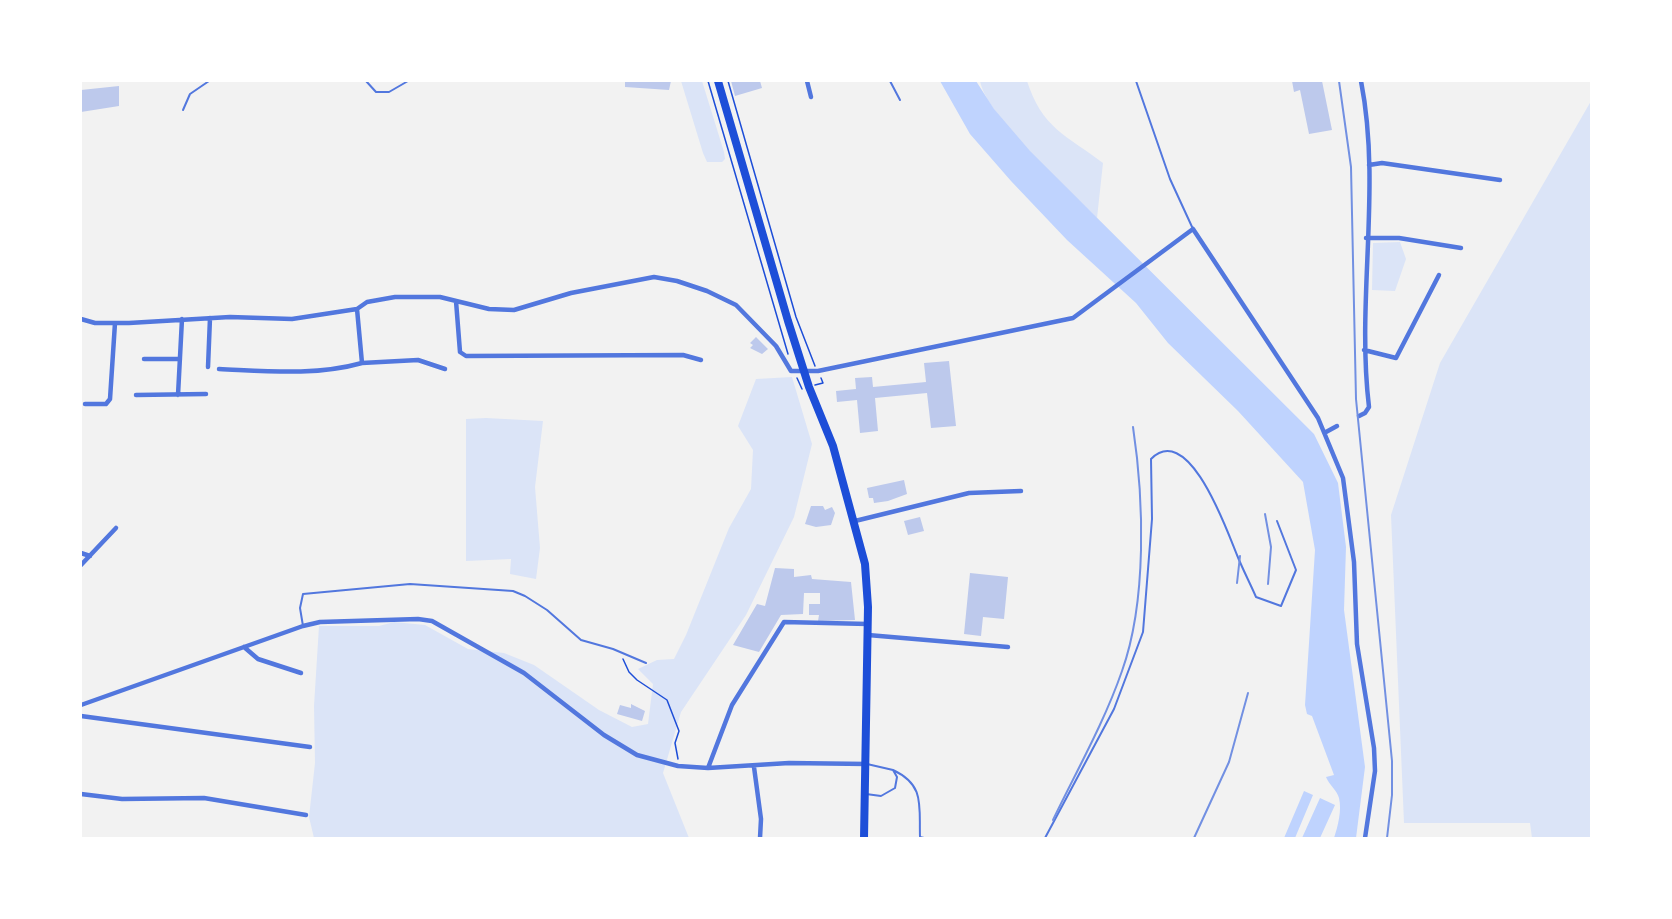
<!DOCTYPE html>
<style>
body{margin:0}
#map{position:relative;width:1672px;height:919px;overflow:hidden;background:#f2f2f2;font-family:Arial,sans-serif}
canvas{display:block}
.frame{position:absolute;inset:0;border:82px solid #fff;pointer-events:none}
</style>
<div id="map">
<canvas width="1672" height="919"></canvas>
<div class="frame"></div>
</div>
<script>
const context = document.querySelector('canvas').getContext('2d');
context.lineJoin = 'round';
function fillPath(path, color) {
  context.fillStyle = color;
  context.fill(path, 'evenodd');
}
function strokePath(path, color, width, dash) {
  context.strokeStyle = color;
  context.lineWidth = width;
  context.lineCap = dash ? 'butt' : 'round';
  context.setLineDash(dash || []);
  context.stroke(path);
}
const green = new Path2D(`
 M681 81H702L724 152 725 159 722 162H707L703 153Z
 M980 81H1027C1042 128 1066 135 1103 163L1097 218C1069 190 987 118 980 81Z
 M1591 101V838H1532L1530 823H1404L1391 515 1440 363Z
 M1400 242 1406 259 1395 291 1372 290 1373 243Z
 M792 377 812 444 794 517 746 615 681 712 663 773 689 838H314L309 817 315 763 314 706 319 626H379L394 622 425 625 468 649 504 653 534 665 599 710 632 727 648 724 653 684 638 669 657 660 674 659 686 635 729 528 751 489 753 450 738 426 756 379Z
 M486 418 543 421 535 487 540 548 536 579 510 574 511 559 466 561V419Z`);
const water = new Path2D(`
 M940 81H976L994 109 1030 151 1314 434 1338 483 1346 547 1344 610 1365 767 1356 838H1334C1338 826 1342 810 1339 798 1337 790 1329 785 1326 777L1334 775 1312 716 1307 714 1305 705 1315 550 1303 482 1238 411 1168 343 1136 303 1067 240 1011 181 970 134Z
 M1304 791 1313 795 1295 838H1284Z
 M1320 798 1335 805 1320 838H1302Z`);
const building = new Path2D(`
 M625 81H671L669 90 625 87Z
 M731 81H760L762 88 735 96Z
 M1292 81H1322L1332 130 1309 134 1300 90 1294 92Z
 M119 86V106L81 112V90Z
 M756 337 768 349 762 354 750 348 753 345 750 343Z
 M949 361 956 426 931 428 927 393 875 398 878 431 860 433 857 400 837 402 836 391 856 389 855 378 872 377 873 387 926 382 924 363Z
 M904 480 907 494 888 501 874 503 873 498H869L867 488Z
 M811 506H823L825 510 832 507 835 513 831 525 816 527 805 524Z
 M920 517 924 531 908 535 904 521Z
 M775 568 794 569V577L811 575 812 579 851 582 855 620 818 621 819 615H809V604H820V593H804L803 614 781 615 759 652 733 645 757 604 765 606Z
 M970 573 1008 577 1004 619 983 617 981 636 964 634Z
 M631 704 645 711 642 721 617 714 620 705 631 708Z`);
const path = new Path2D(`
 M708 81 788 354
 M728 81 796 317 815 366
 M797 378 802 389
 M815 385 823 383 821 378
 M623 659 629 672 637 680 667 700 679 731 675 743 678 759`);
const service = new Path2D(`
 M366 81 376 92H389L408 81
 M890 81 900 100
 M1136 81 1170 179 1193 229
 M183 110 190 94 209 81
 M303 626 300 608 303 594 410 584 513 591 525 596 547 610 581 640 613 649 646 663
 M893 770C925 785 919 805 920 837L924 838
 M866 794 881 796 895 788 897 777 893 770 867 764
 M1045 838 1114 709 1143 632 1152 519 1151 459C1189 421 1227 531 1237 555 1243 570 1250 583 1256 597L1281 606 1296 570 1277 521`);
const minor = new Path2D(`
 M807 81 811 97
 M1369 165 1382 163 1500 180
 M1366 238H1399L1461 248
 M456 301 460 352 466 356 683 355 701 360
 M357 309 362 363 418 360 445 369
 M81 319 95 323H129L230 317 292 319 357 309 367 302 395 297H440L489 309 514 310 571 293 654 277 677 281 707 291 736 305 776 346 791 371H818L1073 318 1193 229 1318 418 1343 478 1354 562 1357 644 1374 748 1375 771 1365 838
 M1364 350 1396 358 1439 275
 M144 359H180
 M208 367 210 318
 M219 369C266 371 316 376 362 363
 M136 395 206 394
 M178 395 182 319
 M85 404H106L110 399 115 323
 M1359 416 1365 413 1369 407C1356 299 1382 188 1361 81
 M1326 432 1337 426
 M855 521 969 493 1021 491
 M81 553 90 556
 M81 565 116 528
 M868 635 1008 647
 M244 647 258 659 301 673
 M81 705 303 626 320 622 418 619 432 621 524 673 604 735 637 755 678 766 708 768 789 763 867 764
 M81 716 310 747
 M754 767 761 819 760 838
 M708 768 732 705 784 622 868 624
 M81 794 122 799 204 798 306 815`);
const primary = new Path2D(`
 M718 81 788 321 809 387 833 446 865 564 868 607 864 838`);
const rail = new Path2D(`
 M1339 81 1351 167 1356 399 1392 761V795L1387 838
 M1265 514 1271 547 1268 584
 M1237 583 1240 556
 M1053 820C1076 772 1104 723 1122 671 1147 601 1144 500 1133 427
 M1194 838 1229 762 1248 693`);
fillPath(green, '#dbe4f7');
fillPath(water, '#bfd3fe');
fillPath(building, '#bdc9ec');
strokePath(path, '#1d4ed8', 1.5);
strokePath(service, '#5277de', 2);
strokePath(minor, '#5277de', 4.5);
strokePath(primary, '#1d4ed8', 8);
strokePath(rail, '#7290e2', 2);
</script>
